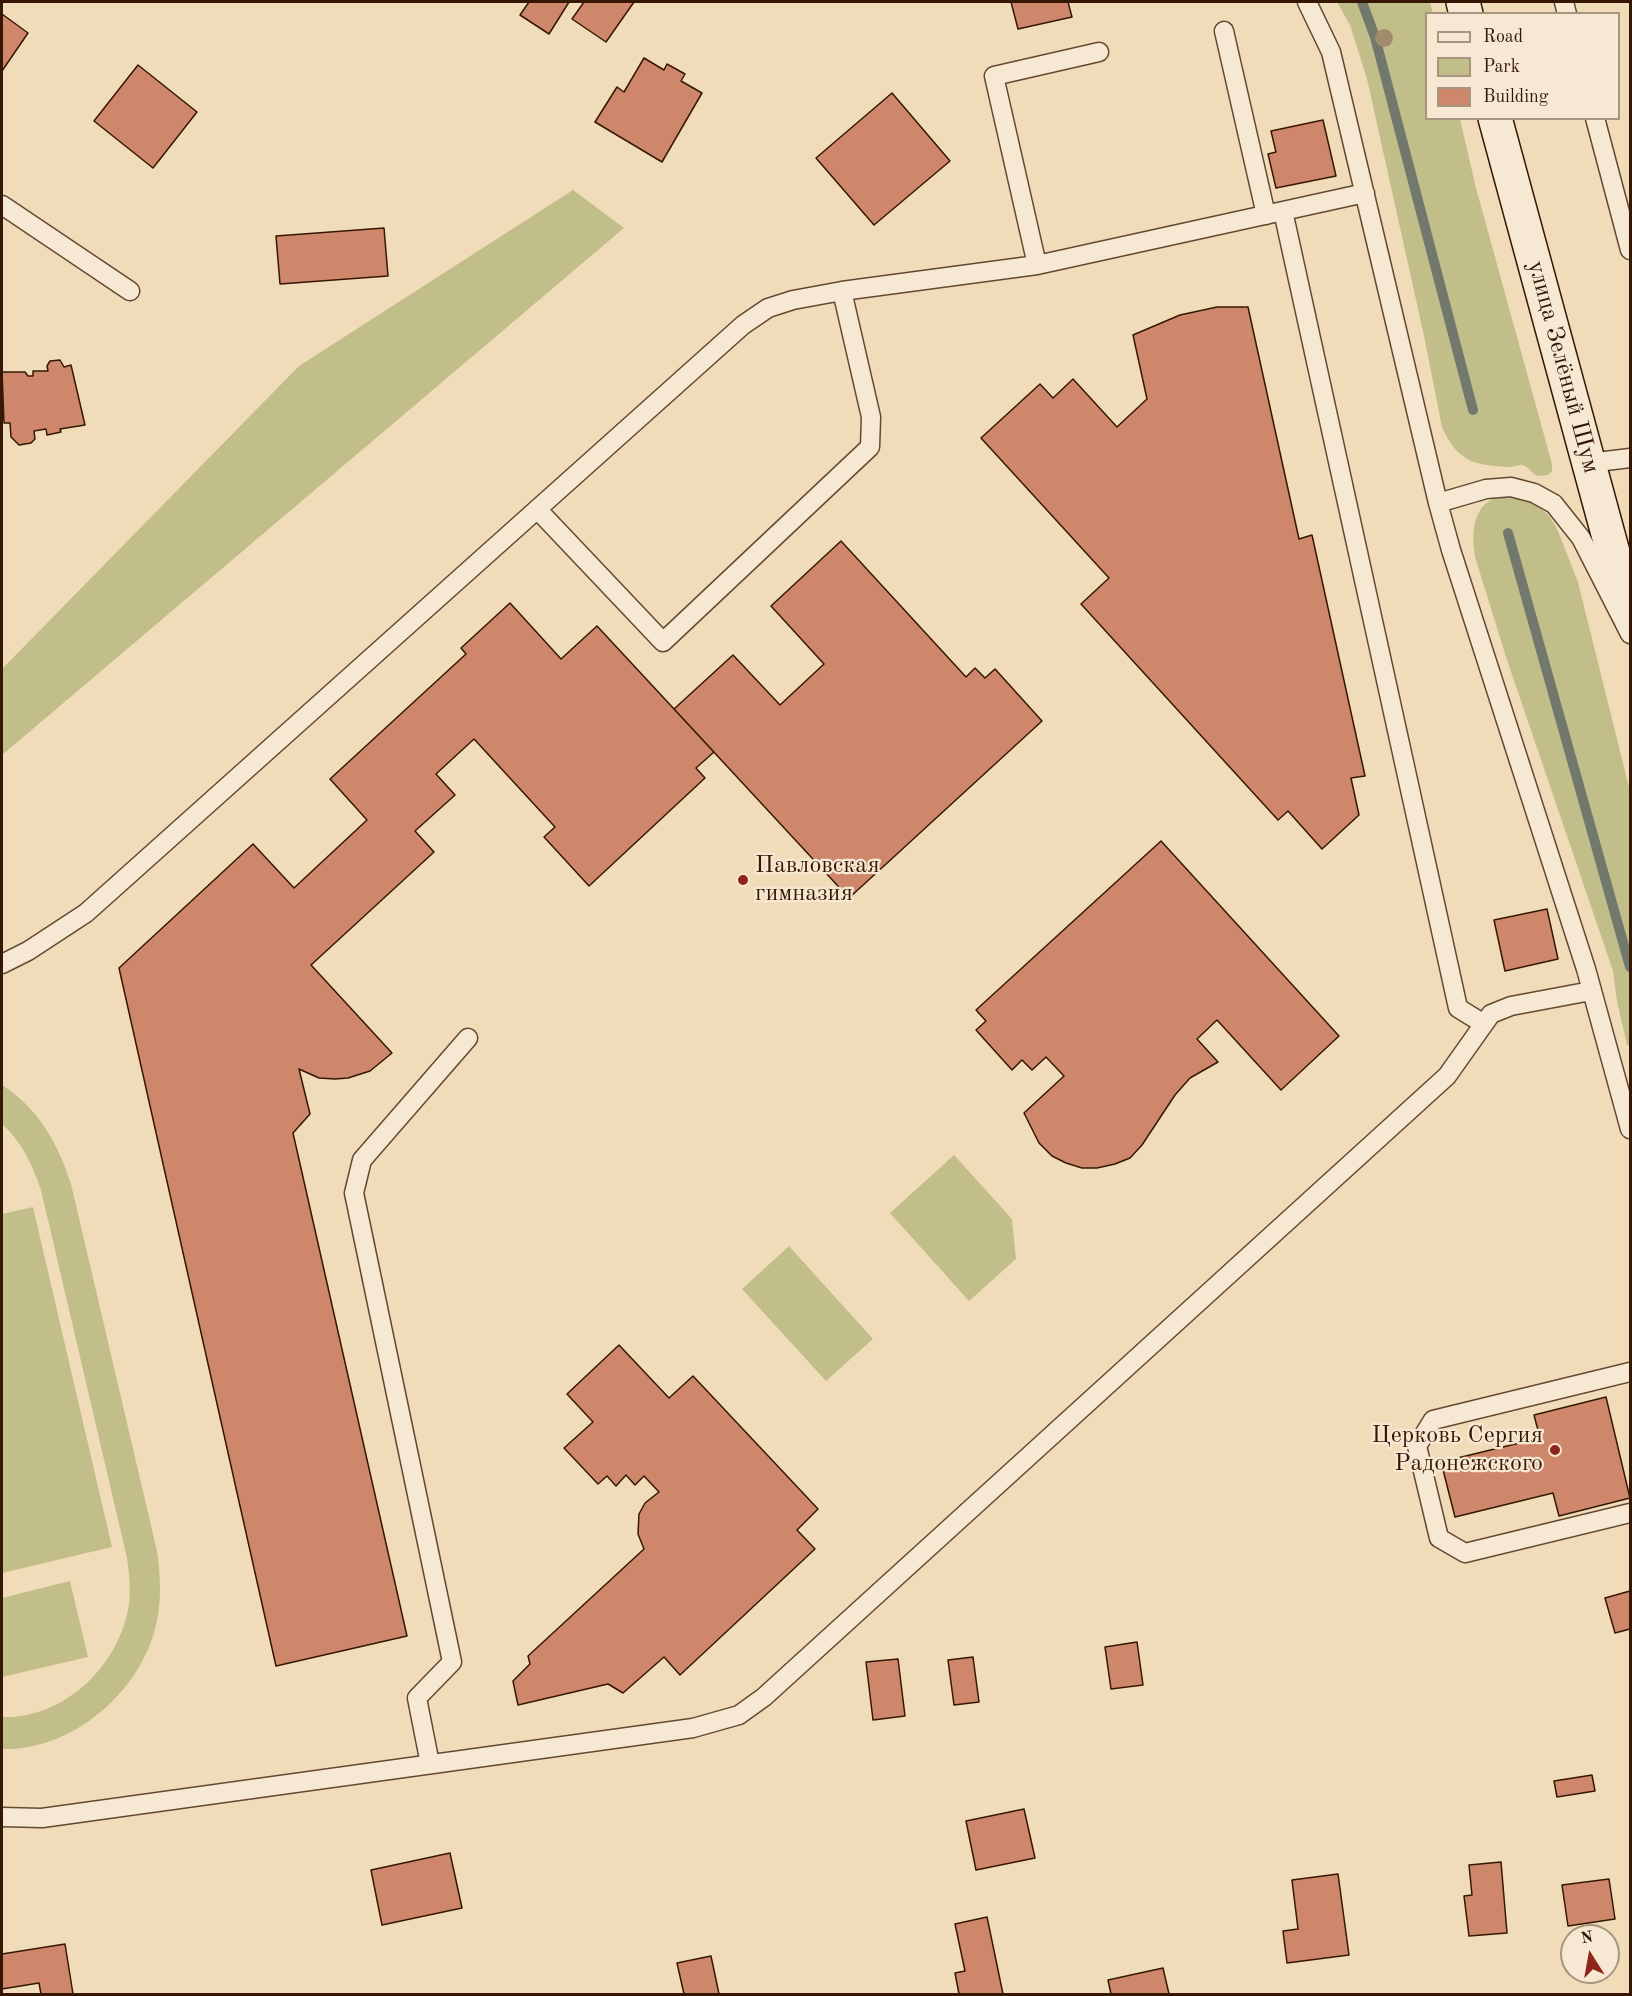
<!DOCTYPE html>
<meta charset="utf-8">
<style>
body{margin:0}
#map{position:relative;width:1632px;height:1996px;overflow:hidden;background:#f1dcba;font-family:"Old Standard TT",serif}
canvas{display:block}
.frame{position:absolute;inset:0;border:3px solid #351703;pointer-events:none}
.legend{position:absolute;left:1425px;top:12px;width:195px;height:108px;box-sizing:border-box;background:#f6e8d2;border:2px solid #a9947f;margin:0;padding:8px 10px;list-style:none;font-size:18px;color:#351703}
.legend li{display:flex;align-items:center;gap:12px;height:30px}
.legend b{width:30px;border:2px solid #a9947f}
.north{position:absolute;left:1560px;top:1924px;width:60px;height:60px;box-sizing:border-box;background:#f6e8d2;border:2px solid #a9947f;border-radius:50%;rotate:349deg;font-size:16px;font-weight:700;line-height:24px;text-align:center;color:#351703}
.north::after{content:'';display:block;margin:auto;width:21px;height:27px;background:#8f2418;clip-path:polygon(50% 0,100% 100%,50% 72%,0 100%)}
</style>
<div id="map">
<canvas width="1632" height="1996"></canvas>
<div class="frame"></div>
<ul class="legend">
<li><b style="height:8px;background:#f6e8d2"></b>Road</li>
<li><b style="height:16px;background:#c2be8a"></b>Park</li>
<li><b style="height:16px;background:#cf876c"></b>Building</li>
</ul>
<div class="north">N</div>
</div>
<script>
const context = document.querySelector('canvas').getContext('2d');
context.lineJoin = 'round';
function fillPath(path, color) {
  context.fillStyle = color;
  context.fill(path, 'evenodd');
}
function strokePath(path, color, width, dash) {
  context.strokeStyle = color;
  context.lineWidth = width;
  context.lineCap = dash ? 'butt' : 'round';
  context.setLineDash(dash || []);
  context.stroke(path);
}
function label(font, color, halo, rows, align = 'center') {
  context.font = font + ' "Old Standard TT",serif';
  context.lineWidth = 4.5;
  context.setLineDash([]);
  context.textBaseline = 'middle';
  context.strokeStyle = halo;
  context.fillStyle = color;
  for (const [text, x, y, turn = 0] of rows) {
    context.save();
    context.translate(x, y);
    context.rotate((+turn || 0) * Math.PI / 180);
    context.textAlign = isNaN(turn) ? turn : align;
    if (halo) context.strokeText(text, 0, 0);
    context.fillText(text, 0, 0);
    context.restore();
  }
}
const green = new Path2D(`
 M1337 2H1430L1433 13 1426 14V118L1460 119 1476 188 1552 464V471L1548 475 1537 476C1532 473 1528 466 1522 465 1518 465 1513 467 1508 467 1473 465 1457 461 1442 427L1424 336 1367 79 1350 25Z
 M573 190 624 228 2 755V669L299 366Z
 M1504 495 1531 502 1541 508 1550 517 1558 531 1578 582 1630 791V1045H1627L1617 1001 1613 971 1506 657 1475 557C1471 530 1473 501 1504 495Z
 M2 1085C38 1108 58 1143 71 1184L157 1551C161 1579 162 1606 154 1633 135 1697 69 1751 2 1749V1717C65 1719 120 1665 129 1604 131 1589 129 1573 127 1558L41 1190C32 1164 22 1142 2 1124Z
 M954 1155 1012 1219 1016 1259 969 1301 890 1213Z
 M33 1207 112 1547 2 1573V1214Z
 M789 1246 873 1339 826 1381 742 1289Z
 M70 1581 88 1657 2 1677V1598Z`);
const stream = new Path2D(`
 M1362 2 1375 37 1473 410
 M1508 533 1630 967`);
const building = new Path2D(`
 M529 2H569L549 34 520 15Z
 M584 2H634L606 42 572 19Z
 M1011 2H1068L1072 17 1018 29Z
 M2 14 28 33 2 71Z
 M644 58 664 70 667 64 685 74 681 81 702 93 662 162 595 122 617 87 624 92Z
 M138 65 197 112 153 168 94 121Z
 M892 93 950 161 874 225 816 158Z
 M1323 120 1336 176 1276 188 1268 154 1276 152 1271 131Z
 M384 228 388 276 280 284 276 236Z
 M1217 307H1248L1299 539 1312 535 1365 776 1351 778 1359 815 1322 849 1288 811 1278 820 1081 604 1109 578 981 438 1040 384 1053 398 1073 379 1117 427 1147 399 1133 335 1180 315Z
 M60 360 64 367 71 365 85 425 60 429 61 432 47 435 46 429 34 431 35 439 31 443 19 445 11 437 10 423H4L2 372H25L28 376H33V371H48L47 366 50 361Z
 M841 541 966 677 975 668 985 678 995 669 1042 721 849 898 674 709 733 655 780 705 824 664 771 606Z
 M510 603 561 659 597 626 714 752 696 768 705 778 589 886 544 837 555 827 474 739 436 774 455 795 415 831 434 852 311 965 392 1053 370 1071 348 1078 335 1079 319 1078 299 1069 310 1114 293 1133 407 1636 276 1666 119 968 253 844 294 888 367 820 330 779 466 654 461 648Z
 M1161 841 1339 1036 1281 1090 1217 1020 1197 1039 1218 1062 1190 1078 1175 1095 1142 1145 1130 1158 1115 1164 1097 1168H1082L1066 1163 1052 1156 1039 1143 1024 1113 1064 1076 1046 1057 1032 1070 1022 1060 1012 1070 976 1030 986 1021 976 1010Z
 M1547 909 1558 959 1505 971 1494 920Z
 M619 1345 669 1398 693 1376 818 1509 797 1530 815 1549 680 1675 664 1657 623 1693 608 1684 518 1705 513 1681 530 1664 528 1656 644 1549 638 1534 639 1514 645 1503 659 1492 644 1476 635 1485 626 1475 616 1486 607 1476 598 1484 564 1448 593 1422 567 1394Z
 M1606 1397 1630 1498 1559 1516 1553 1493 1455 1517 1441 1462 1540 1438 1534 1415Z
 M1630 1591V1629L1615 1633 1605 1598Z
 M1137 1642 1143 1685 1111 1689 1105 1647Z
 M973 1657 979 1702 954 1705 948 1660Z
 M898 1659 905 1716 873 1720 866 1662Z
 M1592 1775 1595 1791 1557 1797 1554 1781Z
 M1024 1809 1035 1858 976 1870 966 1821Z
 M450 1853 462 1908 382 1925 371 1870Z
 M1501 1862 1507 1933 1469 1936 1464 1896 1472 1895 1469 1865Z
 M1338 1874 1349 1955 1287 1963 1283 1931 1298 1929 1292 1880Z
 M1609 1879 1615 1919 1568 1926 1562 1885Z
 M987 1917 1003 1994H959L955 1973 965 1971 955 1924Z
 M65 1944 73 1994H41L39 1983 2 1989V1954Z
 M711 1956 719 1994H682H684L677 1963Z
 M1163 1968 1169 1994H1111L1108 1980Z`);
const service = new Path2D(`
 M1307 2 1331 52 1438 503 1451 550 1586 969 1630 1129
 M1564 2 1567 14
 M1224 31 1266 215
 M1595 118 1630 250
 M2 205 130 291
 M1283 211 1458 1008 1484 1024
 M1037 265 994 76 1099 52
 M1589 463 1630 458
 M1438 503 1486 489 1511 487 1534 493 1554 504 1581 538 1630 634
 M537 509 663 642 870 447 871 417 842 291
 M2 964 28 951 86 913 743 325 768 308 793 300 842 291 1037 265 1365 193
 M1630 1372 1433 1420 1417 1446 1439 1538 1465 1553 1630 1513
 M430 1764 417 1698 452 1662 354 1193 362 1160 468 1038
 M2 1817 42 1818 693 1728 739 1715 764 1697 1447 1076 1491 1014 1511 1006 1591 991`);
const secondary = new Path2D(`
 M1463 2 1466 14
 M1495 118 1630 615`);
const trees = [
 [1384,38]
];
const markers = [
 [743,880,6,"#8f2418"],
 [1555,1450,6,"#8f2418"]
];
const streetNames = [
 ["улица Зелёный Шум",1563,367,75]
];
const poiNames = [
 ["Павловская",755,866],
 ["гимназия",755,894],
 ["Церковь Сергия",1543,1436,"right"],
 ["Радонежского",1543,1464,"right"]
];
fillPath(green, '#c2be8a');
strokePath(stream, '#72796c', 10);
fillPath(building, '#cf876c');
strokePath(building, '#351703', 1.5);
strokePath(service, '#644831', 21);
strokePath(secondary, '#351703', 36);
strokePath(service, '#f6e8d2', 18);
strokePath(secondary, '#f6e8d2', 33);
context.fillStyle = '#a18b6c';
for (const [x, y] of trees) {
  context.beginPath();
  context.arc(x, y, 9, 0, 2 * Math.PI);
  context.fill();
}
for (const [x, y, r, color] of markers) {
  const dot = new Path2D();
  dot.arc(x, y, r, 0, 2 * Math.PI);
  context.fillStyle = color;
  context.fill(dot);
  strokePath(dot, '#f6e8d2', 2);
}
label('24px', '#351703', '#f6e8d2', streetNames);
label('24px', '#351703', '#f6e8d2', poiNames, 'left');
</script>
